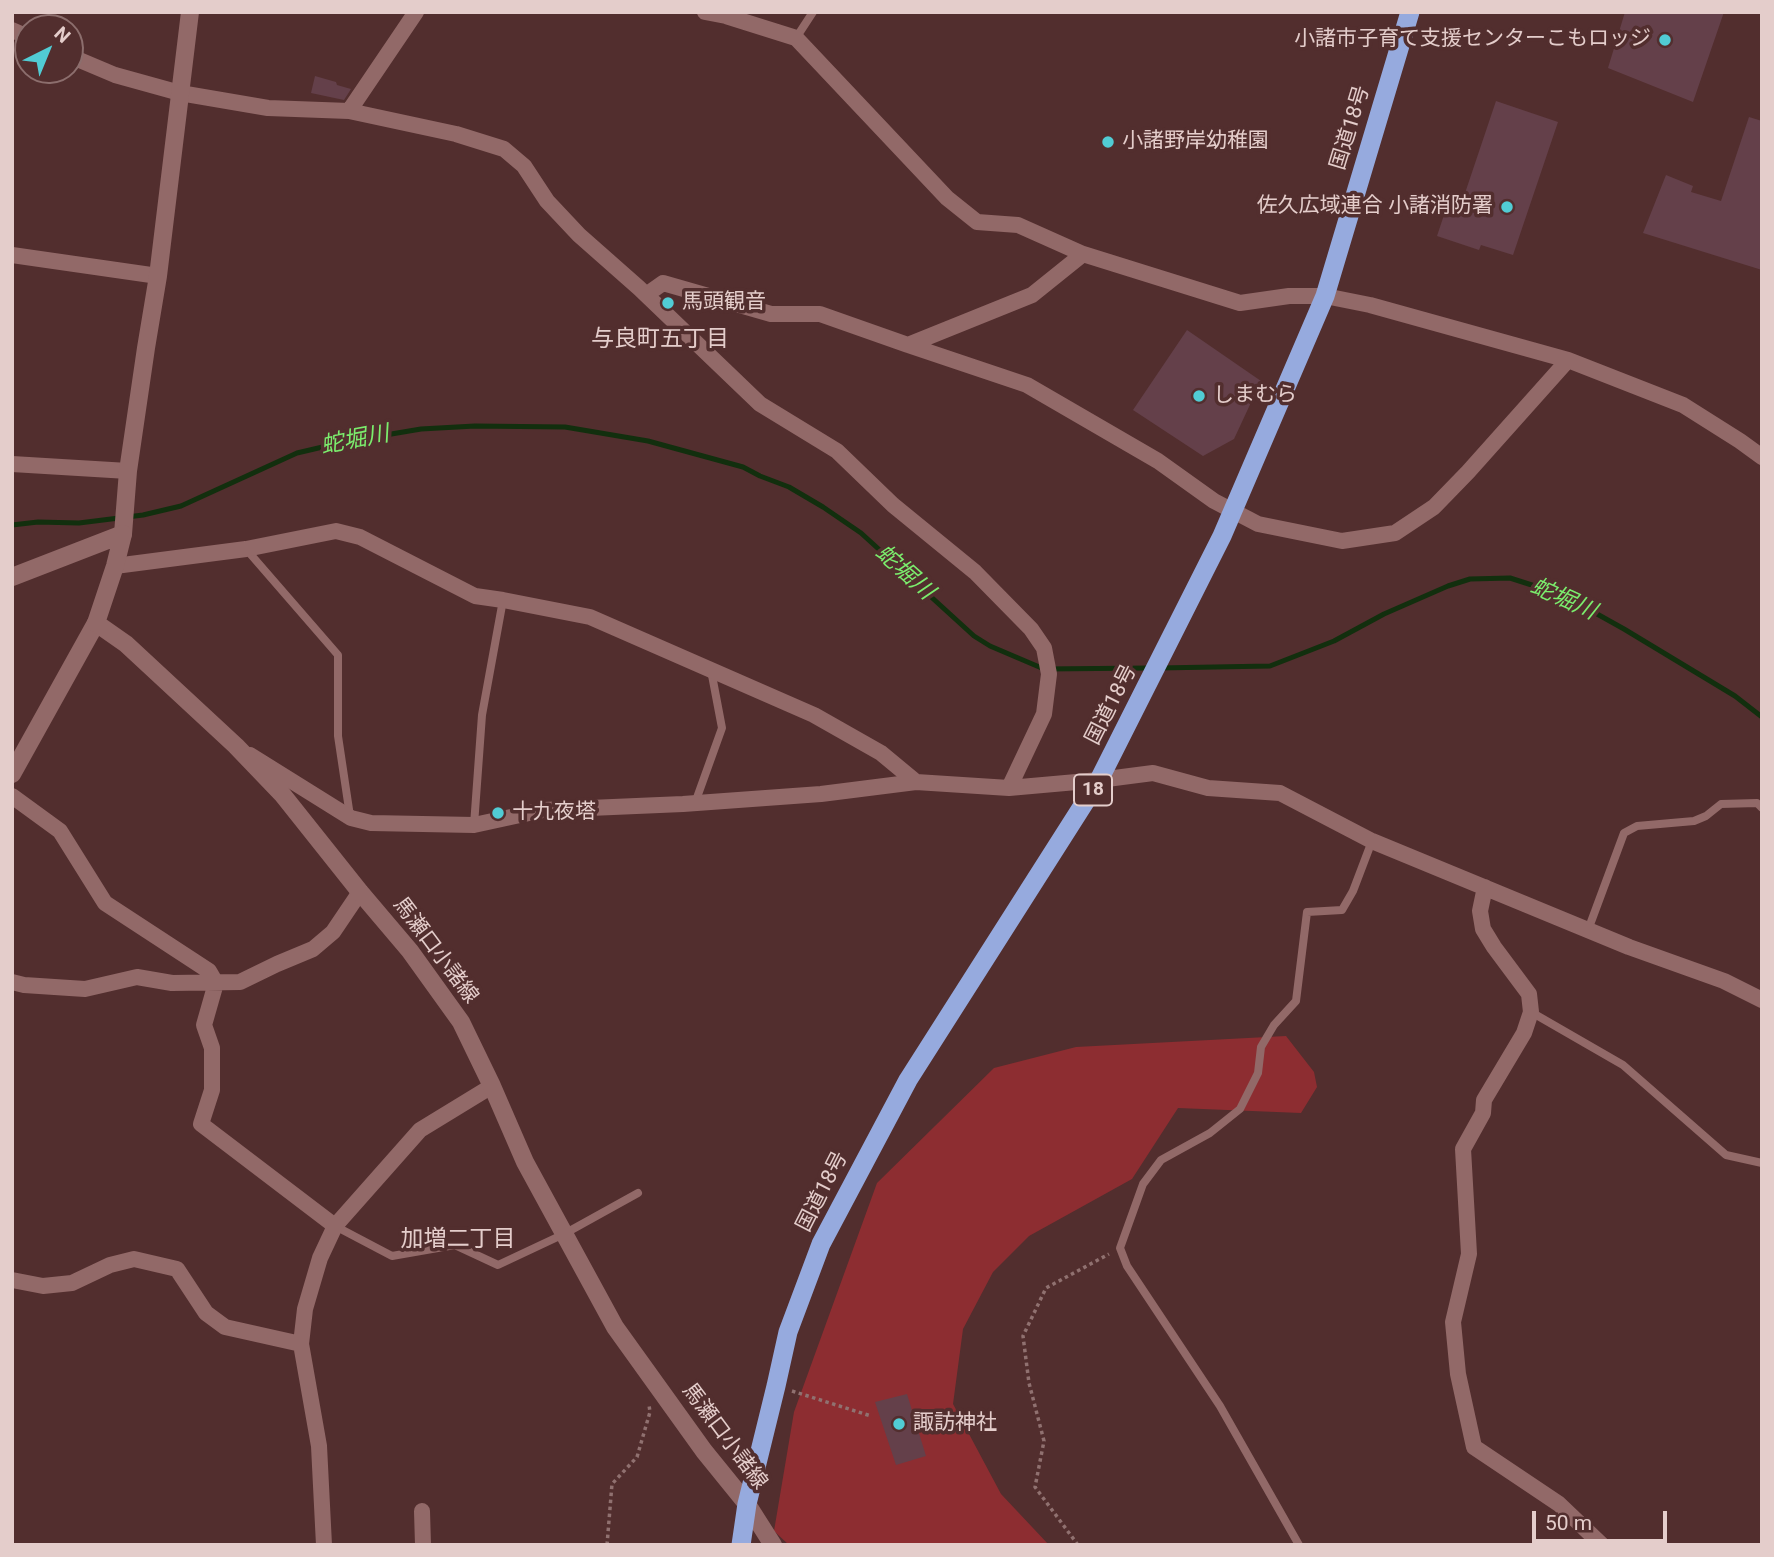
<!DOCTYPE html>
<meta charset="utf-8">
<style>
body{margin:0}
#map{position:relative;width:1774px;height:1557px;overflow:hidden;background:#522e2e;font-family:Roboto,sans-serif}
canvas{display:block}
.frame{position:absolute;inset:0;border:14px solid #e4cdcb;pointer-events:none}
.north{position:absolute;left:14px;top:14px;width:70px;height:70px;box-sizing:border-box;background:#522e2e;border:2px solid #8c6e6d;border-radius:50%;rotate:43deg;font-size:19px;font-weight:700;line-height:28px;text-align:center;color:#e4cdcb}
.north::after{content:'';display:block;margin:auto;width:24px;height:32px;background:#51ccd4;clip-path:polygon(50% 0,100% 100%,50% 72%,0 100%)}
.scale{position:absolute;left:1532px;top:1511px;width:135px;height:32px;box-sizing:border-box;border:4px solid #e4cdcb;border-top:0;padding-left:9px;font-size:21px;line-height:24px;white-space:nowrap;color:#e4cdcb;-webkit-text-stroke:5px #522e2e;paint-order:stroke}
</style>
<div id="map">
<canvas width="1774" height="1557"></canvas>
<div class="frame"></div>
<div class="north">N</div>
<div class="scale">50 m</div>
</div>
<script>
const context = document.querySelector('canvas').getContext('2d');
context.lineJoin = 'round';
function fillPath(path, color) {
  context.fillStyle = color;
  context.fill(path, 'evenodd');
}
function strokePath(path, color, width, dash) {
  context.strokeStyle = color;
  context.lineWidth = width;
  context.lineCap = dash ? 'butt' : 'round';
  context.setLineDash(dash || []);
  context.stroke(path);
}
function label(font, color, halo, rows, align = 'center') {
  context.font = font + ' Roboto,"Noto Sans JP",sans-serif';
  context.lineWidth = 7;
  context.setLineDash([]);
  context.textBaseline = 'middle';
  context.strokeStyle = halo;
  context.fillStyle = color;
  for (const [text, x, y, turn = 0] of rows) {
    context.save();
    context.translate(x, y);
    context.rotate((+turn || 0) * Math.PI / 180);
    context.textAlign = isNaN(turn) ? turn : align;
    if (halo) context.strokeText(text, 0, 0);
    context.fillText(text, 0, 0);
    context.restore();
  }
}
const green = new Path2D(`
 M1286 1036 1314 1072 1317 1087 1301 1113 1178 1108 1132 1179 1029 1236 993 1272 963 1329 953 1404 1001 1494 1049 1545H789L774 1531 794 1412 877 1183 994 1068 1076 1047Z`);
const stream = new Path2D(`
 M12 525 38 522 79 523 143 515 181 506 297 453 344 442 421 429 475 426 565 427 648 441 743 467 760 476 789 487 823 507 861 533 974 636 990 646 1044 669 1150 668
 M1159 668 1270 666 1334 641 1384 614 1448 586 1470 579 1510 578 1563 595 1624 629 1735 696 1762 717`);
const building = new Path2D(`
 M1625 12H1724L1693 102 1608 68Z
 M315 76 336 82 337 85 351 89 344 100 311 93Z
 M1496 101 1558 122 1513 255 1481 245 1479 250 1437 236 1449 200 1461 205Z
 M1749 117 1762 121V270L1643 233 1666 175 1693 186 1691 192 1721 201Z
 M1187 330 1261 381 1234 439 1203 456 1133 410Z
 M907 1394 926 1456 896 1465 875 1402Z`);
const path = new Path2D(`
 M792 1391 871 1416
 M607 1545 612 1484 637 1457 650 1412 649 1405
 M1078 1545 1035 1487 1044 1441 1029 1383 1023 1336 1046 1288 1109 1254`);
const service = new Path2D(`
 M796 38 813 12
 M246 549 338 655V736L350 816
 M695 803 722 728 711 670
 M474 825 482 715 503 600
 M1588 930 1624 833 1637 826 1694 821 1706 816 1721 804 1757 803 1762 808
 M1531 1012 1623 1065 1726 1155 1762 1163
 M335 1226 392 1256 455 1245 498 1265 564 1234 638 1193
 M1299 1545 1220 1406 1127 1266 1120 1248 1143 1184 1161 1160 1210 1133 1240 1109 1258 1073 1261 1047 1274 1025 1296 1001 1307 912 1342 910 1353 891 1372 841`);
const minor = new Path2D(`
 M705 12 726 16 796 38 947 198 977 222 1018 225 1083 254 1240 303 1289 296H1325L1370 305 1568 360 1683 405 1740 441 1762 457
 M12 30 28 37
 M70 56 115 75 180 93 268 108 349 111 456 134 504 149 524 166 547 201 579 235 639 288 760 404 837 451 893 505 975 572 1031 629 1044 648 1049 674 1044 714 1009 788
 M349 111 416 12
 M12 255 158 276
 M646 295 663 283 771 314H820L908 345 1032 295 1083 254
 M908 345 1027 385 1158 461 1214 501 1258 524 1342 541 1395 533 1434 507 1468 472 1568 360
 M12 464 128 471
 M115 566 246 549 336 531 360 537 475 596 503 600 590 617 814 715 881 753 916 782
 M250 755 351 818 371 823 474 825 543 810 683 804 821 794 916 782 1009 788 1099 780 1153 773 1208 788 1280 793 1372 841 1629 947 1724 981 1762 1000
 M12 796 60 831 105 903 209 971 216 983 204 1025 212 1048V1090L201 1124 335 1226
 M1485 887 1480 911 1483 929 1494 947 1529 994 1531 1012 1524 1033 1484 1100 1483 1113 1463 1149 1469 1254 1453 1322 1458 1374 1474 1447 1559 1504 1602 1545
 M12 982 24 985 85 989 137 977 172 983 240 982 277 964 313 949 333 932 360 892
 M12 1280 43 1286 72 1283 110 1265 134 1259 177 1269 206 1313 225 1327 301 1344
 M422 1511 423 1545
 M324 1545 319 1446 301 1344 305 1309 320 1258 335 1226 420 1130 492 1086`);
const tertiary = new Path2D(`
 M123 534 128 471 146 348 158 276 190 12
 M12 774 96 623`);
const secondary = new Path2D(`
 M123 534 115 566 96 623 126 644 236 746 282 794 360 892 410 951 461 1022 492 1086 525 1162 615 1327 704 1451 747 1504 773 1545
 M12 577 123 534`);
const trunk = new Path2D(`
 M741 1545 747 1504 776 1386 788 1332 821 1244 908 1080 1099 780 1222 536 1325 296 1410 12`);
const markers = [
 [1665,40,7,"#51ccd4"],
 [1108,142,7,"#51ccd4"],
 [1507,207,7,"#51ccd4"],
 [668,303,7,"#51ccd4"],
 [1199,396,7,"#51ccd4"],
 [498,813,7,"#51ccd4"],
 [899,1424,7,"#51ccd4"]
];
const shields = [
 [1093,790,38]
];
const shieldNames = [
 ["18",1093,790]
];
const poiNames = [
 ["小諸市子育て支援センターこもロッジ",1651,40,"right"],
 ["小諸野岸幼稚園",1122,142],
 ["佐久広域連合 小諸消防署",1493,207,"right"],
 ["馬頭観音",682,303],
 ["しまむら",1213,396],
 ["十九夜塔",512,813],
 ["諏訪神社",913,1424]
];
const streetNames = [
 ["国道18号",1351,128,-73],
 ["国道18号",1112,705,-63],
 ["馬瀬口小諸線",435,951,53],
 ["国道18号",823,1192,-63],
 ["馬瀬口小諸線",724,1437,53]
];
const neighbourhoodNames = [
 ["与良町五丁目",660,340],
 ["加増二丁目",458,1240]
];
const waterNames = [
 ["蛇堀川",355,441,-11],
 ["蛇堀川",904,573,42],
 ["蛇堀川",1563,600,24]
];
fillPath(green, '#8d2d31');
strokePath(stream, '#122f0e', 5);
fillPath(building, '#64404a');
strokePath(path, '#907170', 3.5, [3.5, 3.5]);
strokePath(service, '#926968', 8);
strokePath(minor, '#926968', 16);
strokePath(tertiary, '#926968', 18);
strokePath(secondary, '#926968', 18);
strokePath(trunk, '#96aade', 19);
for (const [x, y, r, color] of markers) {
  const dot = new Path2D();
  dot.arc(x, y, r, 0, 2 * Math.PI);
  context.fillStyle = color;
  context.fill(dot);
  strokePath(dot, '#522e2e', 2.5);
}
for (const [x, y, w] of shields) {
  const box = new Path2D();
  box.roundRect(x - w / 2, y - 15.5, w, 31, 5);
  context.fillStyle = '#522e2e';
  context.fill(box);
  strokePath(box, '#e4cdcb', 2);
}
label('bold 19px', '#e4cdcb', null, shieldNames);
label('21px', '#e4cdcb', '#522e2e', poiNames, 'left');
label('21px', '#e4cdcb', '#522e2e', streetNames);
label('23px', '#e4cdcb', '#522e2e', neighbourhoodNames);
label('italic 23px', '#7bed6d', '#522e2e', waterNames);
</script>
